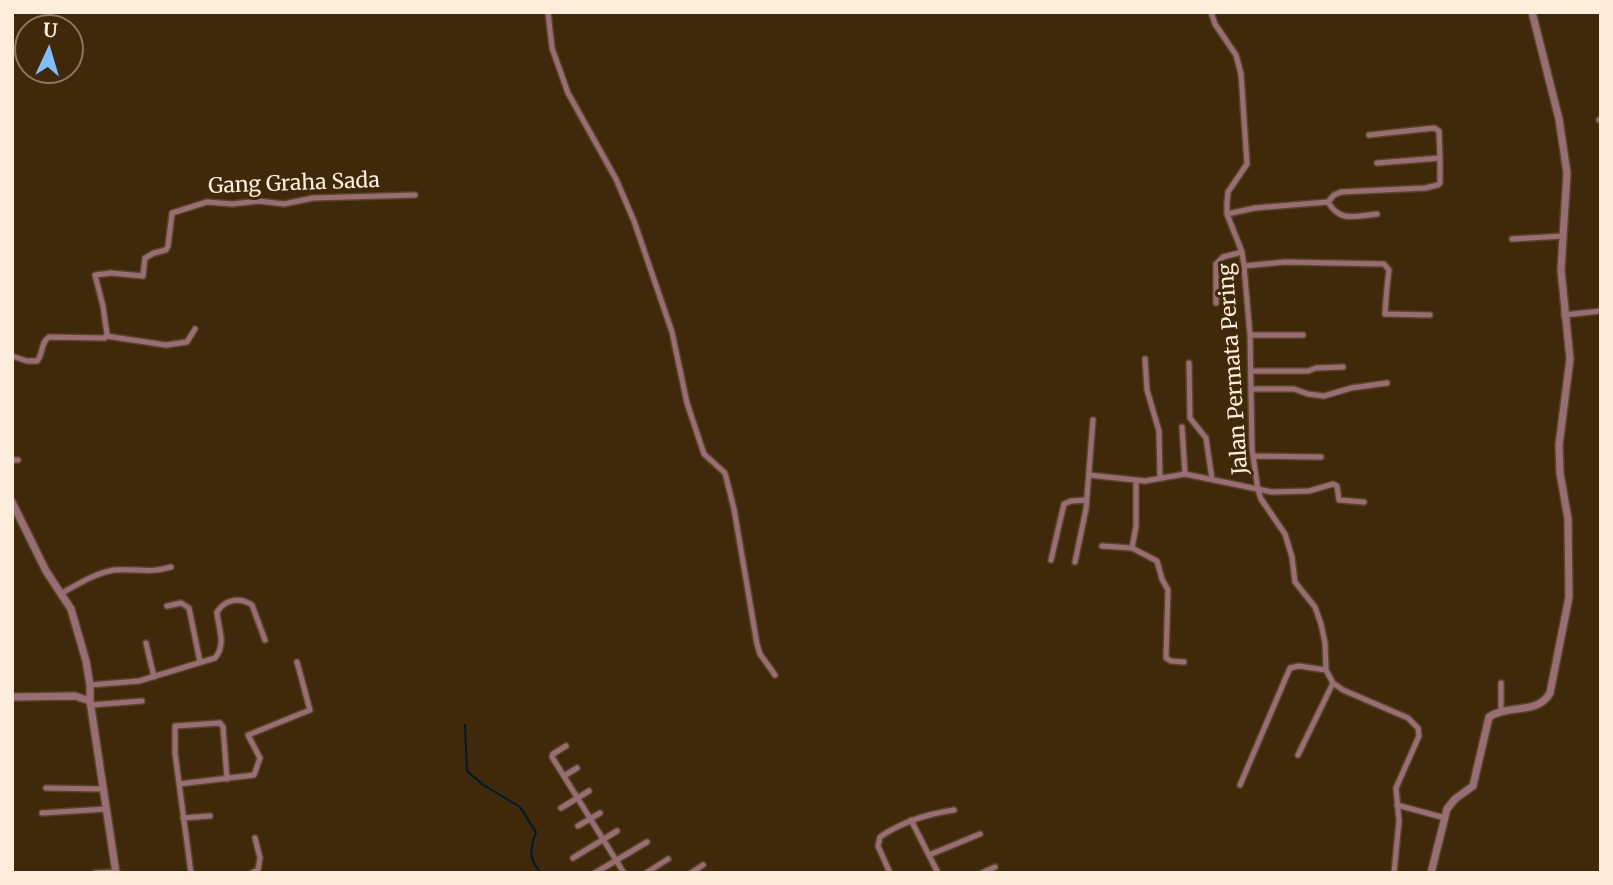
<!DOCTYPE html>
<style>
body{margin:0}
#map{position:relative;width:1613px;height:885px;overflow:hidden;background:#40290a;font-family:Merriweather,serif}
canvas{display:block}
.frame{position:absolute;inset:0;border:14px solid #fdeddd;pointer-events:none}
.north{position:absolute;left:14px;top:14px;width:70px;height:70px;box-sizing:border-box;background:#40290a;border:2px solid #8c775e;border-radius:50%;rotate:4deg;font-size:19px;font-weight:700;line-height:28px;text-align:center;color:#fdeddd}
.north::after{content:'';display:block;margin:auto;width:24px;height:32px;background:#80bdfa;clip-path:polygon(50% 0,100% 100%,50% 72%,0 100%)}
</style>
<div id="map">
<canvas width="1613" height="885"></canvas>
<div class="frame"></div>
<div class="north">U</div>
</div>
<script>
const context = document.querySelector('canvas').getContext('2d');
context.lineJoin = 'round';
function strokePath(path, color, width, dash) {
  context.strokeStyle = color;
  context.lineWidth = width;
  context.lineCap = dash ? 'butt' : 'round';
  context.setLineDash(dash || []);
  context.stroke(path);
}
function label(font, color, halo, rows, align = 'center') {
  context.font = font + ' Merriweather,serif';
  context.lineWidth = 6;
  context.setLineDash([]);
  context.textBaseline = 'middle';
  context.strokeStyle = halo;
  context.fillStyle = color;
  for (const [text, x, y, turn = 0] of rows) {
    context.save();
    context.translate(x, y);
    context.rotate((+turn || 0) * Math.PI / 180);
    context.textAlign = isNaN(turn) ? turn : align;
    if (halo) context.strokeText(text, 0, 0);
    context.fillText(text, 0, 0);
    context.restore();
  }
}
const stream = new Path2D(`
 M465 725 467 771 482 784 520 807 536 832C530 849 528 859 541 873`);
const minor = new Path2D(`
 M548 12 552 48 568 93 616 179 634 221 672 332 687 403 704 454 725 473 734 509 757 644 760 654 775 675
 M1211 12 1215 24 1236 55 1241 74 1247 164 1228 192 1227 203V214L1242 252 1244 266 1250 335 1252 449 1258 490 1261 499 1285 534 1292 557 1295 582 1315 607 1321 624 1325 643 1326 670 1333 683 1343 690 1408 718 1418 728 1419 736 1396 788 1399 821 1394 873
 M1599 120 1601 119
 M1369 135 1434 128 1439 131 1440 158
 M1328 202C1340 223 1356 216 1377 214
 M1227 214 1255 208 1328 202 1334 195 1341 192 1425 188 1438 185 1440 183V158L1377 163
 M1512 239 1563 236
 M1244 266 1285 262 1384 264 1389 270C1387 285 1386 298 1385 314L1430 315
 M143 276 145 258 154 253 166 250 168 246 172 213 207 202 232 204 259 201 284 204 313 198 415 195
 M1216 303V264L1223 257 1242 252
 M1564 315 1601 311
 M1250 335H1303
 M106 336 166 345 187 342 195 329
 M12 356 27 361H37C44 353 40 343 49 337L105 338 107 334 103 306 95 275 111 273 143 276
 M1145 359 1147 390 1159 431 1160 478
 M1189 363 1190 418 1206 438 1212 479
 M1252 371H1308L1316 368 1343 367
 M1252 389H1294L1308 394 1324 396 1351 388 1387 383
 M1182 427 1185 474
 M1253 456 1321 457
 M12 460H18
 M1089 475 1145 481 1185 474 1272 492 1309 491 1333 484 1337 486 1339 500 1364 502
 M1102 546 1132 548 1157 561 1162 579 1168 590 1166 658 1171 661 1184 662
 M1132 548 1136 526V480
 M1051 560 1064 504 1071 501 1086 500
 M1075 562 1086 509 1093 420
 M62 593C78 584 96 573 114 570 136 568 148 574 171 567
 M167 606 181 603 189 608 200 662
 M146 643 154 677
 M1501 683V711
 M90 685 139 681 215 658C227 644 218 628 217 612 225 599 240 597 252 605L265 640
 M91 705 142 701
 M566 746 553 754 552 757 624 873
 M1298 755 1333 683
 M564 776 577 768
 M179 784 254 775 260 758 248 735 310 710 297 662
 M1240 785 1290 668 1299 666 1326 670
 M46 788 103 789
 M1397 805 1445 818
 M561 808 589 791
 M42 813 106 809
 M183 818 210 816
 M911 820 938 873
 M578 826 600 813
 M929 855 980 834
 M573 858 617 831
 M95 873 116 872
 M191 873 175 753V726L220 723 223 727 227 779
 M252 873 258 870 260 858 255 838
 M595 873 647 842
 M646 873 668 859
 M691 873 703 865
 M890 873 878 846 880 837C903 821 927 814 954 810
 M982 873 995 867`);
const tertiary = new Path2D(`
 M12 502 46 571 71 609 86 661 90 685V701L116 873
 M12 697 75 696 90 701
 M1431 873 1447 809 1455 799 1473 786 1489 717C1508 704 1538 715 1550 693L1569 597 1568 519 1560 473 1559 445 1570 359 1561 270 1567 173 1559 119 1532 12`);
const streetNames = [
 ["Gang Graha Sada",294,184,-2],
 ["Jalan Permata Pering",1234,369,-94]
];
strokePath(stream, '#02172c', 2);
strokePath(minor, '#5a4428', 8);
strokePath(tertiary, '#5a4428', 10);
strokePath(minor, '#996d74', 5);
strokePath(tertiary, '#996d74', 7);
label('21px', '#fdeddd', '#40290a', streetNames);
</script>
